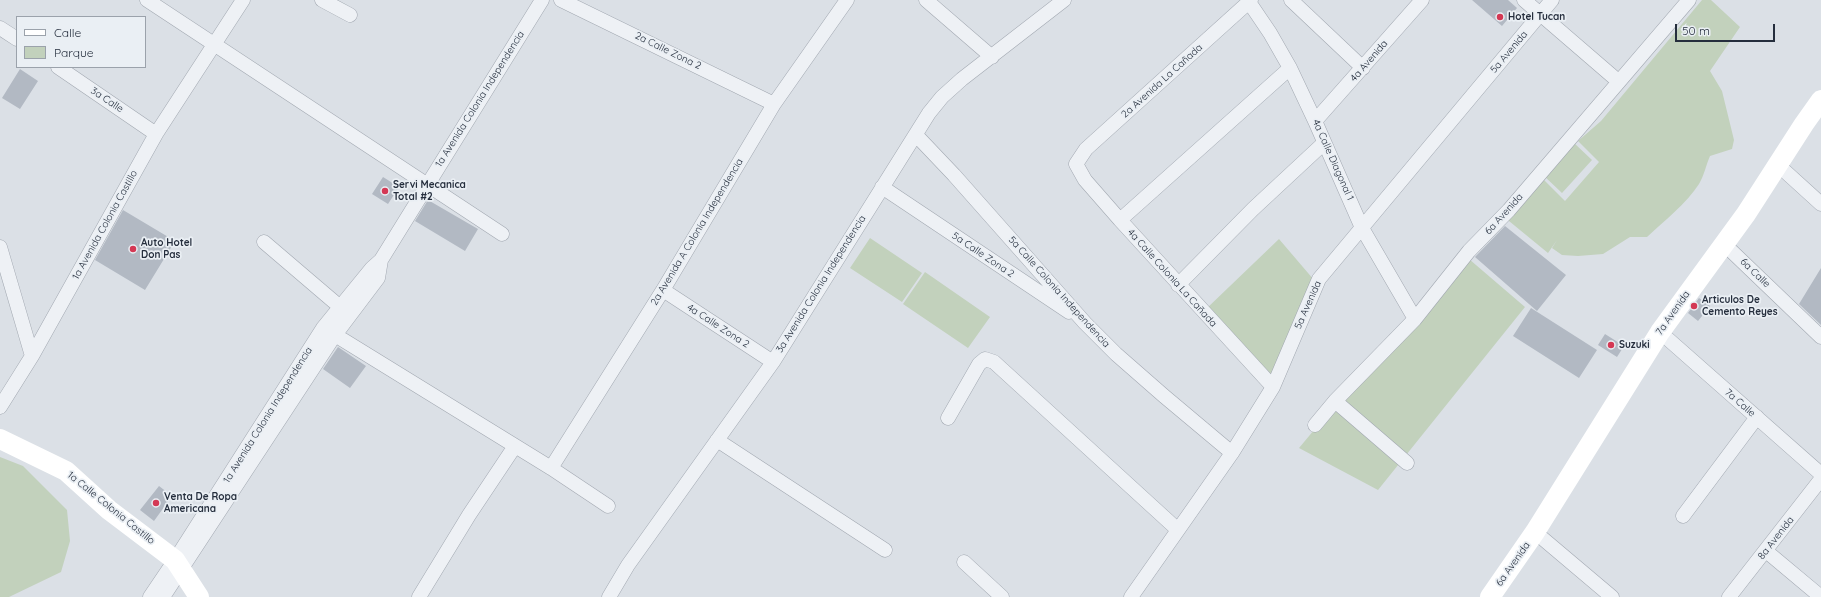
<!DOCTYPE html>
<meta charset="utf-8">
<style>
body{margin:0}
#map{position:relative;width:1821px;height:597px;overflow:hidden;background:#dbe0e6;font-family:Quicksand,sans-serif}
canvas{display:block}
.legend{position:absolute;left:16px;top:16px;width:130px;height:52px;box-sizing:border-box;background:#eaeff4;border:1px solid #9ba2ab;margin:0;padding:5px 7px;list-style:none;font-size:12px;color:#252e3d}
.legend li{display:flex;align-items:center;gap:8px;height:20px}
.legend b{width:20px;border:1px solid #9ba2ab}
.scale{position:absolute;left:1675px;top:24px;width:100px;height:18px;box-sizing:border-box;border:2px solid #252e3d;border-top:0;padding-left:5px;font-size:12px;line-height:14px;white-space:nowrap;color:#252e3d;-webkit-text-stroke:3px #eaeff4;paint-order:stroke}
</style>
<div id="map">
<canvas width="1821" height="597"></canvas>
<ul class="legend">
<li><b style="height:5px;background:#fff"></b>Calle</li>
<li><b style="height:11px;background:#c2d1bc"></b>Parque</li>
</ul>
<div class="scale">50 m</div>
</div>
<script>
const context = document.querySelector('canvas').getContext('2d');
context.lineJoin = 'round';
function fillPath(path, color) {
  context.fillStyle = color;
  context.fill(path, 'evenodd');
}
function strokePath(path, color, width, dash) {
  context.strokeStyle = color;
  context.lineWidth = width;
  context.lineCap = dash ? 'butt' : 'round';
  context.setLineDash(dash || []);
  context.stroke(path);
}
function label(font, color, halo, rows, align = 'center') {
  context.font = font + ' Quicksand,sans-serif';
  context.lineWidth = 3.5;
  context.setLineDash([]);
  context.textBaseline = 'middle';
  context.strokeStyle = halo;
  context.fillStyle = color;
  for (const [text, x, y, turn = 0] of rows) {
    context.save();
    context.translate(x, y);
    context.rotate((+turn || 0) * Math.PI / 180);
    context.textAlign = isNaN(turn) ? turn : align;
    if (halo) context.strokeText(text, 0, 0);
    context.fillText(text, 0, 0);
    context.restore();
  }
}
const green = new Path2D(`
 M1702 0H1711L1740 27 1710 71 1722 91 1734 140 1732 149 1710 156C1706 165 1704 176 1699 184 1687 203 1663 222 1647 237H1630L1603 254 1578 256 1562 255 1552 248 1557 240 1548 253 1498 212 1534 170 1565 201 1599 162 1578 141 1601 121Z
 M1573 142 1592 160 1562 193 1543 175Z
 M870 238 922 273 902 302 850 268Z
 M1279 239 1314 280 1273 384 1205 310Z
 M1462 253 1525 307 1378 490 1299 448Z
 M925 272 990 317 968 348 903 304Z
 M0 457 23 466 67 510 70 541 61 572 9 597H0Z`);
const building = new Path2D(`
 M1472 0H1508L1517 8 1502 26Z
 M20 69 38 81 20 109 2 98Z
 M383 177 399 187 388 204 372 194Z
 M428 200 478 229 465 251 415 221Z
 M123 210 175 241 145 290 95 260Z
 M1505 226 1566 275 1537 311 1475 257Z
 M1821 268V325L1799 304Z
 M1699 298 1710 306 1698 321 1688 313Z
 M1531 308 1597 350 1579 378 1513 336Z
 M1605 334 1624 346 1617 357 1598 345Z
 M338 347 366 366 350 388 323 369Z
 M159 486 172 496 154 521 140 510Z`);
const street = new Path2D(`
 M147 0 502 234
 M322 0 350 15
 M561 0 774 104
 M926 0 992 57
 M1251 0 1086 149 1076 164 1085 180 1120 220 1273 387
 M1291 0 1363 68
 M1524 0 1618 81
 M1249 2 1270 33 1290 68 1315 121 1362 228 1415 319
 M0 28 17 39
 M58 67 156 134
 M1315 121 1422 0
 M916 135 954 175 1085 323 1116 354 1164 396 1232 453
 M1777 164 1821 204
 M882 187 1069 312
 M1120 220 1290 68
 M264 242 346 312
 M1723 243 1821 337
 M0 247 32 356
 M1178 285 1253 209 1324 143
 M663 290 773 362
 M327 330 551 468 608 506
 M1660 332 1821 474
 M1335 401 1407 463
 M0 407 32 356 156 134 243 0
 M948 418 979 364 985 359 994 362 1178 530
 M1315 425 1335 401 1415 319 1469 251 1509 210 1689 0
 M717 440 885 550
 M551 468 663 290 774 104 847 0
 M1683 516 1757 417
 M1535 532 1612 597
 M1766 551 1821 597
 M964 562 1002 597
 M150 597 175 560 323 328 372 268 381 260 542 0
 M163 597 335 335 378 278 381 260
 M419 597 469 515 515 446
 M609 597 628 565 773 362 929 113 942 97 962 79 1064 0
 M1131 597 1232 453 1273 387 1319 279 1552 0
 M1729 597 1821 479`);
const secondary = new Path2D(`
 M0 439 66 471 109 510 175 560 199 597
 M1490 597 1535 532 1660 332 1746 214 1804 124 1821 100`);
const markers = [
 [1500,17,4,"#d43854"],
 [385,191,4,"#d43854"],
 [133,249,4,"#d43854"],
 [1694,306,4,"#d43854"],
 [1611,345,4,"#d43854"],
 [156,503,4,"#d43854"]
];
const poiNames = [
 ["Hotel Tucan",1508,17],
 ["Servi Mecanica",393,185],
 ["Total #2",393,197],
 ["Auto Hotel",141,243],
 ["Don Pas",141,255],
 ["Articulos De",1702,300],
 ["Cemento Reyes",1702,312],
 ["Suzuki",1619,345],
 ["Venta De Ropa",164,497],
 ["Americana",164,509]
];
const streetNames = [
 ["2a Calle Zona 2",668,51,26],
 ["5a Avenida",1509,52,-50],
 ["4a Avenida",1369,61,-49],
 ["2a Avenida La Cañada",1162,81,-42],
 ["1a Avenida Colonia Independencia",480,99,-58],
 ["3a Calle",107,100,34],
 ["4a Calle Diagonal 1",1333,160,66],
 ["6a Avenida",1504,214,-48],
 ["1a Avenida Colonia Castillo",105,225,-61],
 ["2a Avenida A Colonia Independencia",697,232,-59],
 ["5a Calle Zona 2",983,255,34],
 ["6a Calle",1755,273,44],
 ["4a Calle Colonia La Cañada",1172,278,48],
 ["3a Avenida Colonia Independencia",821,284,-58],
 ["5a Calle Colonia Independencia",1059,292,48],
 ["5a Avenida",1308,305,-66],
 ["7a Avenida",1673,313,-55],
 ["4a Calle Zona 2",718,326,33],
 ["7a Calle",1740,403,41],
 ["1a Avenida Colonia Independencia",268,415,-58],
 ["1a Calle Colonia Castillo",111,508,39],
 ["8a Avenida",1776,538,-52],
 ["6a Avenida",1513,564,-55]
];
fillPath(green, '#c2d1bc');
fillPath(building, '#b2b9c3');
strokePath(street, '#a1a7b0', 15);
strokePath(street, '#eef1f5', 14);
strokePath(secondary, '#fff', 20);
for (const [x, y, r, color] of markers) {
  const dot = new Path2D();
  dot.arc(x, y, r, 0, 2 * Math.PI);
  context.fillStyle = color;
  context.fill(dot);
  strokePath(dot, '#eaeff4', 1.5);
}
label('bold 10px', '#252e3d', '#eaeff4', poiNames, 'left');
label('10px', '#252e3d', '#eaeff4', streetNames);
</script>
